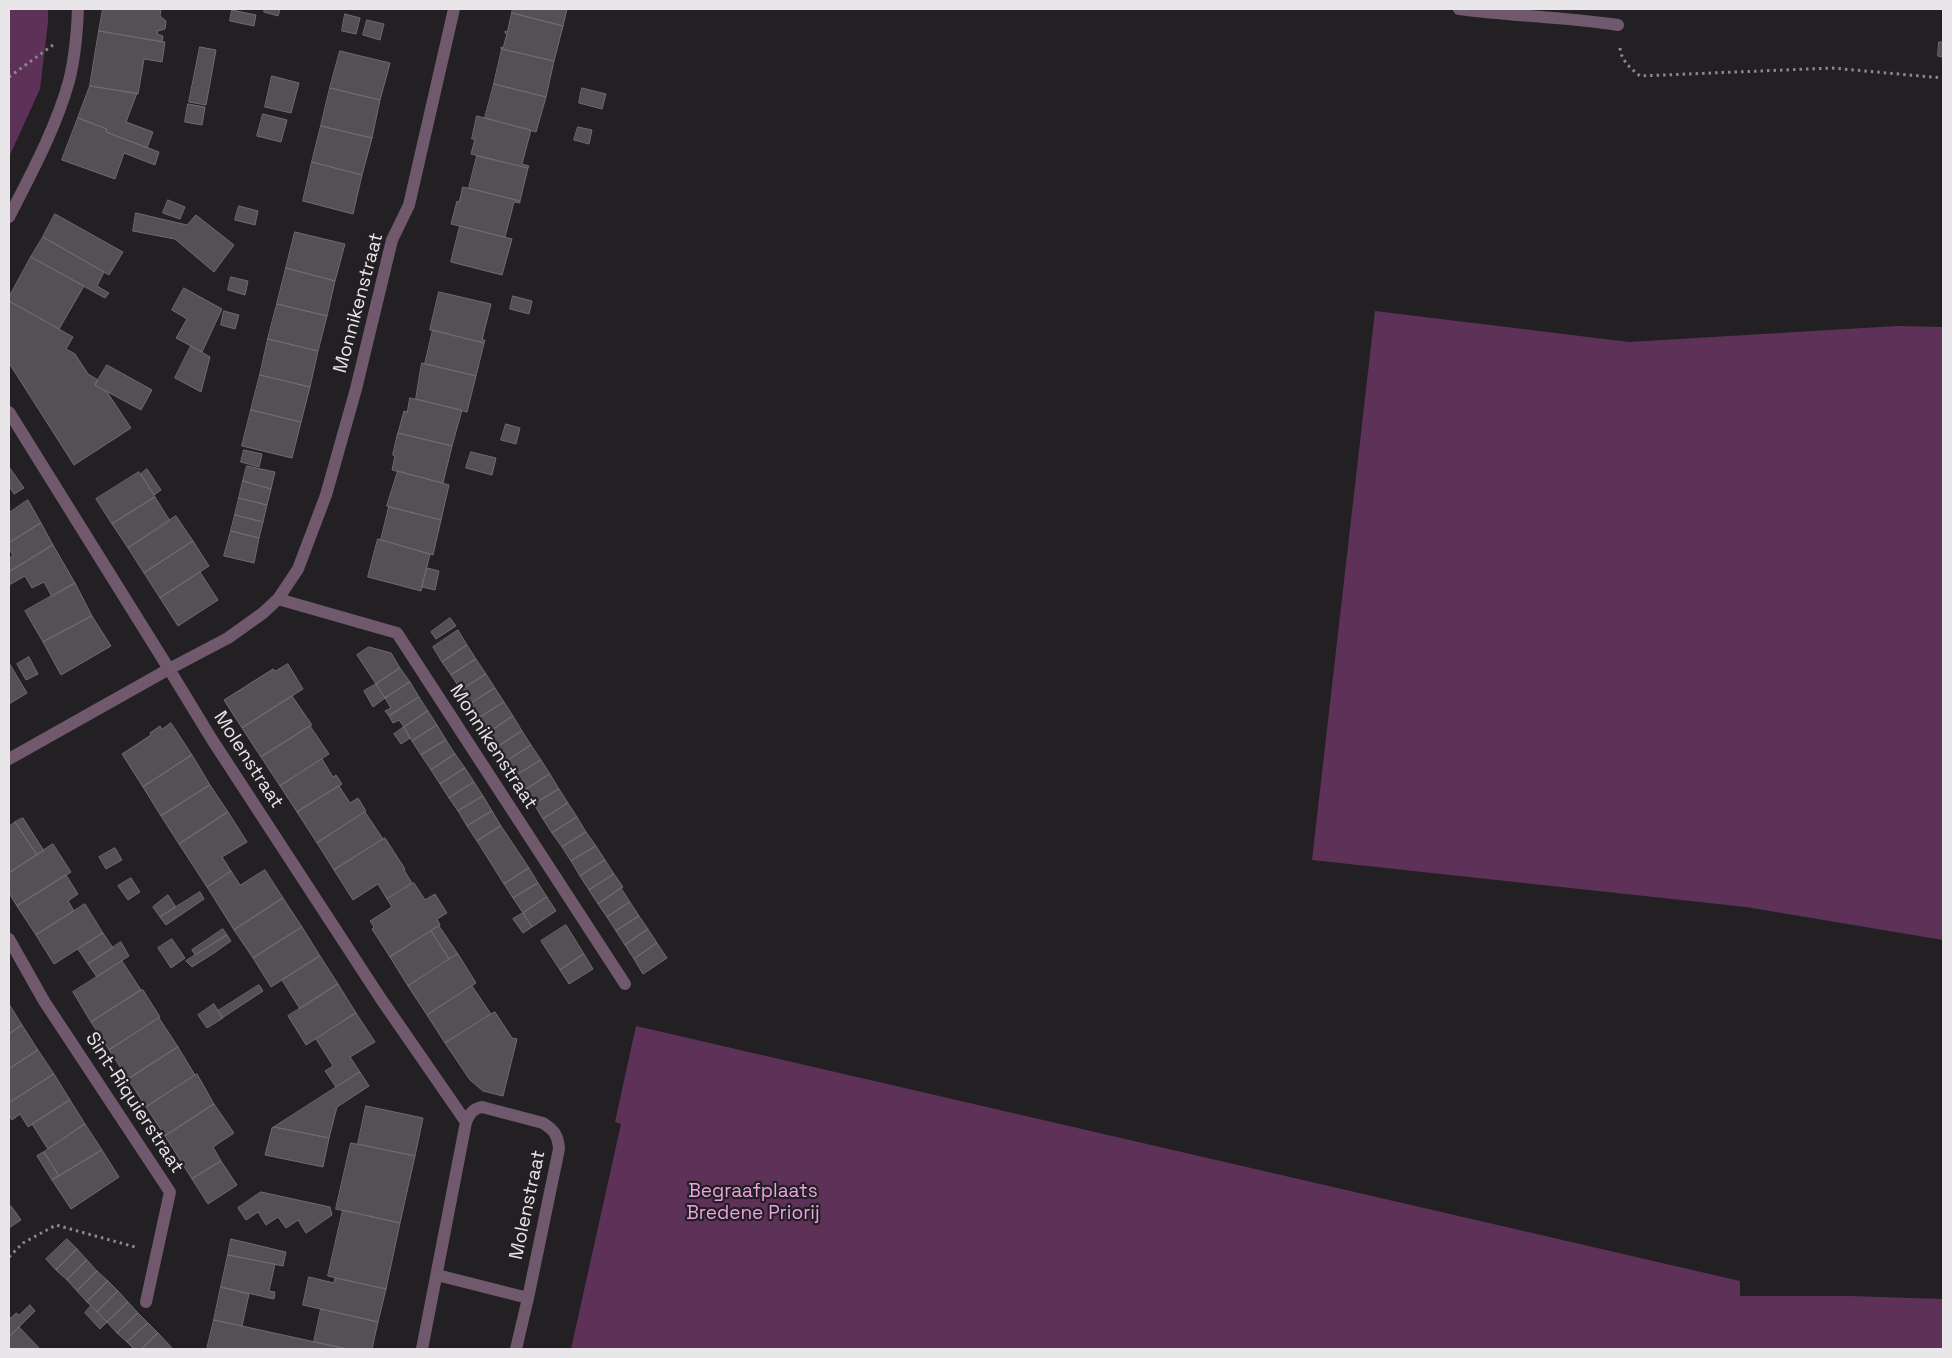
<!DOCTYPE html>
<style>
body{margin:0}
#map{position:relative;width:1952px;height:1358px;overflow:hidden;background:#232023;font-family:"Space Grotesk",sans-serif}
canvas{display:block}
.frame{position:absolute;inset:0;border:10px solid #e8e6e8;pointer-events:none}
</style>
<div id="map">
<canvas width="1952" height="1358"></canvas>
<div class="frame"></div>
</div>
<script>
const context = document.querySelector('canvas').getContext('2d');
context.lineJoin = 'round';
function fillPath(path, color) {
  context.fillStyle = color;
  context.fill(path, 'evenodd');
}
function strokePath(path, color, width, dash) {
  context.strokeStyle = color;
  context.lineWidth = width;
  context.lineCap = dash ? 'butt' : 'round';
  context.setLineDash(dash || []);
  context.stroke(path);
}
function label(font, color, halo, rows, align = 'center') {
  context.font = font + ' "Space Grotesk",sans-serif';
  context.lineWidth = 4.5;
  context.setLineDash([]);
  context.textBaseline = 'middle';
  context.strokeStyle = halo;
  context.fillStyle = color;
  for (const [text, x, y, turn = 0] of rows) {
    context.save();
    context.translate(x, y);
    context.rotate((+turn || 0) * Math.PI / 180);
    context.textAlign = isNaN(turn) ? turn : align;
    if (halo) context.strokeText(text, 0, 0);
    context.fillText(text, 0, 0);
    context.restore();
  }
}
const green = new Path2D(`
 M9 9H48V22L40 89 9 157Z
 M1375 311 1629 342 1897 326 1943 327V940L1746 907 1312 860Z
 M636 1026 1740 1281V1296H1849L1943 1299V1349H571L621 1124 615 1122Z`);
const building = new Path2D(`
 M103 9H161L160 16 166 21 165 29 158 31 157 34 163 36 162 42 99 31Z
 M265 9H280L278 16 264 12Z
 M513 9H567L563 26 512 13Z
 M232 10 256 15 254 26 230 21Z
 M512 13 563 26 554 61 501 49V47L503 48 507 34 505 33V31L507 32Z
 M345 14 360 18 356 34 342 31Z
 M367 20 384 24 380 40 363 35Z
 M99 31 165 42 162 62 144 59 138 94 90 86Z
 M1939 42H1943V57L1938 56Z
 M200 47 216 50 206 105 189 102Z
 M502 49 554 61 546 97 494 84Z
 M340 51 390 63 380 100 330 88Z
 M272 76 299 83 291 113 265 107Z
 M494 84 546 97 536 132 485 118Z
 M90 86 137 93 126 122 153 132 147 148 106 132 107 129 78 118Z
 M330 88 380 100 372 138 321 126Z
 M582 88 606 94 602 109 579 103Z
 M188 104 205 107 202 125 185 122Z
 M263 114 287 120 281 142 257 136Z
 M477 116 531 130 522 164 529 166 528 168 471 154 475 139H472Z
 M78 118 107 129 106 132 159 152 155 165 124 153 115 179 62 160Z
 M321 126 372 138 362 175 312 162Z
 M578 127 592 130 589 144 574 140Z
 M477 156 528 168 520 201 469 188Z
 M312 162 362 175 353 214 303 201Z
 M463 187 520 201V203L514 202 505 237 451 224 457 201 459 202Z
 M168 200 185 207 180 219 163 213Z
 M239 206 258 211 255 225 235 220Z
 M136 213 187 225 196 215 234 245 214 272 175 239 133 231Z
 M55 214 123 252 109 275 43 237Z
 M460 226 512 239 502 275 451 262Z
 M295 232 345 244 335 281 286 268Z
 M43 237 104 272 97 286 109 293 105 298 31 257Z
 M31 257 84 286 59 329 9 301V297Z
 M286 268 335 281 327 316 277 304Z
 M231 277 248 281 245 295 228 290Z
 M184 288 222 309 202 352 176 338 187 319 172 310Z
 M439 292 491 304 482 340H485L484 343 430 330Z
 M513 296 532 301 529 314 510 309Z
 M9 301 73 337 66 349 75 354 88 374 98 380 95 385 107 392 131 428 74 465 9 363Z
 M277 304 327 316 318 351 268 339Z
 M224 311 239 315 235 329 221 325Z
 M433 330 484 343 476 376 425 364Z
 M268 339 318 351 310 387 260 375Z
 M191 346 210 357 201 392 175 378Z
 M422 363 476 376 467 412 416 399Z
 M107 365 152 390 141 410 95 385Z
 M260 375 310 387 301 422 251 410Z
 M410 398 462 410 452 446 398 433 404 411 407 412Z
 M251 410 301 422 292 458 242 446Z
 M506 424 520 428 516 444 501 440Z
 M398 433 452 446 443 483 392 470 395 456 393 455Z
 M244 450 262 454 259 467 241 462Z
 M471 452 496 458 492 475 466 468Z
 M247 466 275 472 271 489 243 481Z
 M9 467 24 488 14 494 9 486Z
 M147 469 161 490 154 495 141 474Z
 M398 471 449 485 441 520 387 506Z
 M139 472 155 497 112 524 96 499Z
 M243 481 271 489 267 505 239 498Z
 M155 497 170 521 128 548 112 524Z
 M239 498 267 505 263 522 235 515Z
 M28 500 41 523 9 543V513Z
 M389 507 441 520 433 555 381 540Z
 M235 515 263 522 259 538 231 531Z
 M176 516 193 541 144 573 128 548Z
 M41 523 53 545 9 572V558L13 556 9 548V543Z
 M231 531 259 538 254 563 224 556Z
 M378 539 430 554 421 591 368 577Z
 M193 541 209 566 160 598 144 573Z
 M53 545 75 583 52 597 44 582 32 588 25 576 9 585V572Z
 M427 568 439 571 435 590 422 587Z
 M200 572 218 600 178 626 160 598Z
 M75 583 92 616 43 642 25 611Z
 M92 616 111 646 61 675 43 642Z
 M450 618 456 626 436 639 431 632Z
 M458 630 467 645 442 662 433 647Z
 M467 645 476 659 451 675 442 662Z
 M369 647 391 653 400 668 376 684 357 655Z
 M29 657 38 674 26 680 17 664Z
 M476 659 486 674 461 690 451 675Z
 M9 663 27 693 9 704Z
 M288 664 303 689 242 728 224 700 273 669 275 671Z
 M400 668 410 682 385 698 376 684Z
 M486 674 495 688 470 704 461 690Z
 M410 682 419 697 389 716 385 711 391 708 385 698Z
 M376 684 385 698 373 707 364 691Z
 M495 688 504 702 479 718 470 704Z
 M292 696 312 725 261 757 242 728Z
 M419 697 428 711 404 727 399 720 393 723 389 716Z
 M504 702 513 716 488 733 479 718Z
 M428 711 437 725 412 741 404 727Z
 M513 716 522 731 497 747 488 733Z
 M171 723 192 755 143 787 122 754 151 735 150 733 160 726 162 729Z
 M437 725 446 740 421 755 412 741Z
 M310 726 329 754 280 786 261 757Z
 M404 727 410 738 401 744 394 734Z
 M522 731 531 745 507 761 497 747Z
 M446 740 455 754 431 770 421 755Z
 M531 745 541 760 515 776 507 761Z
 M455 754 465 768 440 784 431 770Z
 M192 755 210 785 161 816 143 787Z
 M322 759 333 777 336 775 342 784 297 812 280 786Z
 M541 760 550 774 525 790 515 776Z
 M465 768 474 782 449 798 440 784Z
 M550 774 559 789 534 804 525 790Z
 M474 782 483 796 458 811 449 798Z
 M210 785 228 812 179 844 161 816Z
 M339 786 350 803 358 798 366 811 317 843 297 812Z
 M559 789 568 803 543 819 534 804Z
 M483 796 492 811 467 826 458 811Z
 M568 803 577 817 552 833 543 819Z
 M492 811 501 826 477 841 467 826Z
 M228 812 247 842 222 857 231 871 207 887 179 844Z
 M365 812 383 839 334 870 317 843Z
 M577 817 586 832 562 847 552 833Z
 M23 818 44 851 37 855 15 822Z
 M15 822 37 855 9 873V827Z
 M501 826 529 868 504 884 477 841Z
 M586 832 596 846 571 861 562 847Z
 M385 838 405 869 404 870 412 883 387 899 378 884 353 900 334 870Z
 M53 844 71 872 17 906 9 893V873Z
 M596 846 605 860 580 876 571 861Z
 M115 848 122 860 106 869 99 857Z
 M605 860 614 874 589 890 580 876Z
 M529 868 538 883 513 898 504 884Z
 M265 870 283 898 234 930 207 887 231 871 240 885Z
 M614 874 623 887 598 904 589 890Z
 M66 875 78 894 68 901 74 911 36 935 17 906Z
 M131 878 140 892 128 900 118 886Z
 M414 883 425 900 435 894 447 913 437 919 440 925 390 957 372 929 374 927 370 921 392 907 387 899Z
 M538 883 547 897 523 913 513 898Z
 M621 888 630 902 607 917 598 904Z
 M200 892 204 899 166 925 160 917Z
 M168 895 176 907 160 917 153 907Z
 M547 897 556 911 532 927 523 913Z
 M283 898 302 927 253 958 234 930Z
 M630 902 639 916 616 931 607 917Z
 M85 904 103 933 54 964 36 935Z
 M523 913 532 927 523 933 513 919Z
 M639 916 648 929 625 945 616 931Z
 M566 925 584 954 560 970 541 941Z
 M439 926 458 954 449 959 431 931Z
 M302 927 320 956 271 987 253 958Z
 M223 929 227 935 195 955 192 950Z
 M648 929 657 943 634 959 625 945Z
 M431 931 449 959 408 986 390 957Z
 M103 933 113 948 88 964 78 949Z
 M227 935 231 941 214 953 192 967 186 961Z
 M172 939 185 958 171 968 158 948Z
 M121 942 129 956 97 977 88 964Z
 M657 943 667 958 643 974 634 959Z
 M458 954 476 983 427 1015 408 986Z
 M584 954 593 969 569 984 560 970Z
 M320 956 338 984 300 1009 282 980Z
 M122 961 141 990 91 1022 73 992Z
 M338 984 356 1013 306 1045 288 1016Z
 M259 985 263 991 222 1018 218 1011Z
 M472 986 491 1014 445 1043 427 1015Z
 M141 990H143L160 1017 109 1050 91 1022Z
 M9 1004 22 1025 9 1034Z
 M214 1004 223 1018 207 1028 198 1015Z
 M495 1012 512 1038 517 1039 503 1096 483 1091 470 1080 445 1043Z
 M356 1013 375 1042 350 1057 360 1072 336 1087 325 1071 333 1066 316 1039Z
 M159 1018 178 1047 128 1079 109 1050Z
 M22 1025 38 1050 9 1069V1034Z
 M178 1047 195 1075 146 1107 128 1079Z
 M38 1050 54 1074 9 1103V1069Z
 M360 1072 369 1086 337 1107 329 1138 274 1127Z
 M54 1074 70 1100 28 1127 20 1114 12 1120 9 1115V1103Z
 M197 1074 214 1104 165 1136 146 1107Z
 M70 1100 85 1124 48 1149 32 1124Z
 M214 1104 234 1133 213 1147 221 1161 192 1179 165 1136Z
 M366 1106 423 1118 415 1156 358 1144Z
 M85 1124 102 1150 59 1176 44 1152Z
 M274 1127 329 1138 323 1167 265 1155 272 1128Z
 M351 1143 415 1156 400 1223 336 1209Z
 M102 1150 119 1177 71 1209 52 1180Z
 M44 1152 59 1176 52 1180 37 1156Z
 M221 1161 237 1185 208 1204 192 1179Z
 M261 1192 330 1207 332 1215 306 1233 298 1220 286 1228 278 1217 266 1225 258 1212 246 1220 238 1208Z
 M11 1206 21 1220 9 1228V1207Z
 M343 1210 400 1223 386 1289 328 1276Z
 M67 1239 77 1249 56 1270 46 1259Z
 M231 1239 286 1252 283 1266 228 1255Z
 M77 1249 87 1260 67 1280 56 1270Z
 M228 1255 275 1264 269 1291 275 1292 274 1299 221 1287Z
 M87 1260 97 1271 77 1291 67 1280Z
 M97 1271 108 1281 87 1302 77 1291Z
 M309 1277 334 1283 335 1278 386 1289 378 1322 303 1305Z
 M108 1281 118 1291 97 1312 87 1302Z
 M221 1287 249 1294 242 1326 214 1320Z
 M118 1291 128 1302 107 1322 97 1312Z
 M128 1302 138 1313 117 1333 107 1322Z
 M30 1305 35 1311 9 1337V1317L11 1318 16 1313 19 1315Z
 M91 1306 107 1322 100 1329 85 1313Z
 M321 1309 378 1322 372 1349H347L314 1342Z
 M138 1313 148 1323 127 1342 117 1333Z
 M214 1320 242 1326 347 1349H207Z
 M148 1323 158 1333 142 1349H134L127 1342Z
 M19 1327 39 1348 38 1349H9V1337Z
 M158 1333 173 1349H142Z`);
const path = new Path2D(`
 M1620 48C1621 60 1630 68 1640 76L1832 68 1943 78
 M9 77 53 45
 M9 1257 23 1243 56 1225 135 1247`);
const minor = new Path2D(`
 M1459 9C1512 16 1565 17 1618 25
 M9 217C31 174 56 128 69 81 75 58 77 33 78 9
 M9 412 169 669 211 738 381 999 466 1122
 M278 599 397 633 625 984
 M9 759 169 669 228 638 263 613 278 599 298 569 326 495 356 389 392 240 409 205 454 9
 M9 939 44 1001 170 1192 146 1302
 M422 1349 466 1122C470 1113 473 1109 482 1107L543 1123C554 1130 558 1135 559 1149L528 1298 437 1275
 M516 1349 528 1298`);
const streetNames = [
 ["Monnikenstraat",359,303,-75],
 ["Monnikenstraat",493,747,57],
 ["Molenstraat",248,760,57],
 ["Sint-Riquierstraat",134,1103,57],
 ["Molenstraat",528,1205,-78]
];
const parkNames = [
 ["Begraafplaats",753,1192],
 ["Bredene Priorij",753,1214]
];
fillPath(green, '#5e3258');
fillPath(building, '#545054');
strokePath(building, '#6f6b6f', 1);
strokePath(path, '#8a888a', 3, [2.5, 4]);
strokePath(minor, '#71596d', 12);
label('19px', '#e8e6e8', '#232023', streetNames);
label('19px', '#eda0e3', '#232023', parkNames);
</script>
